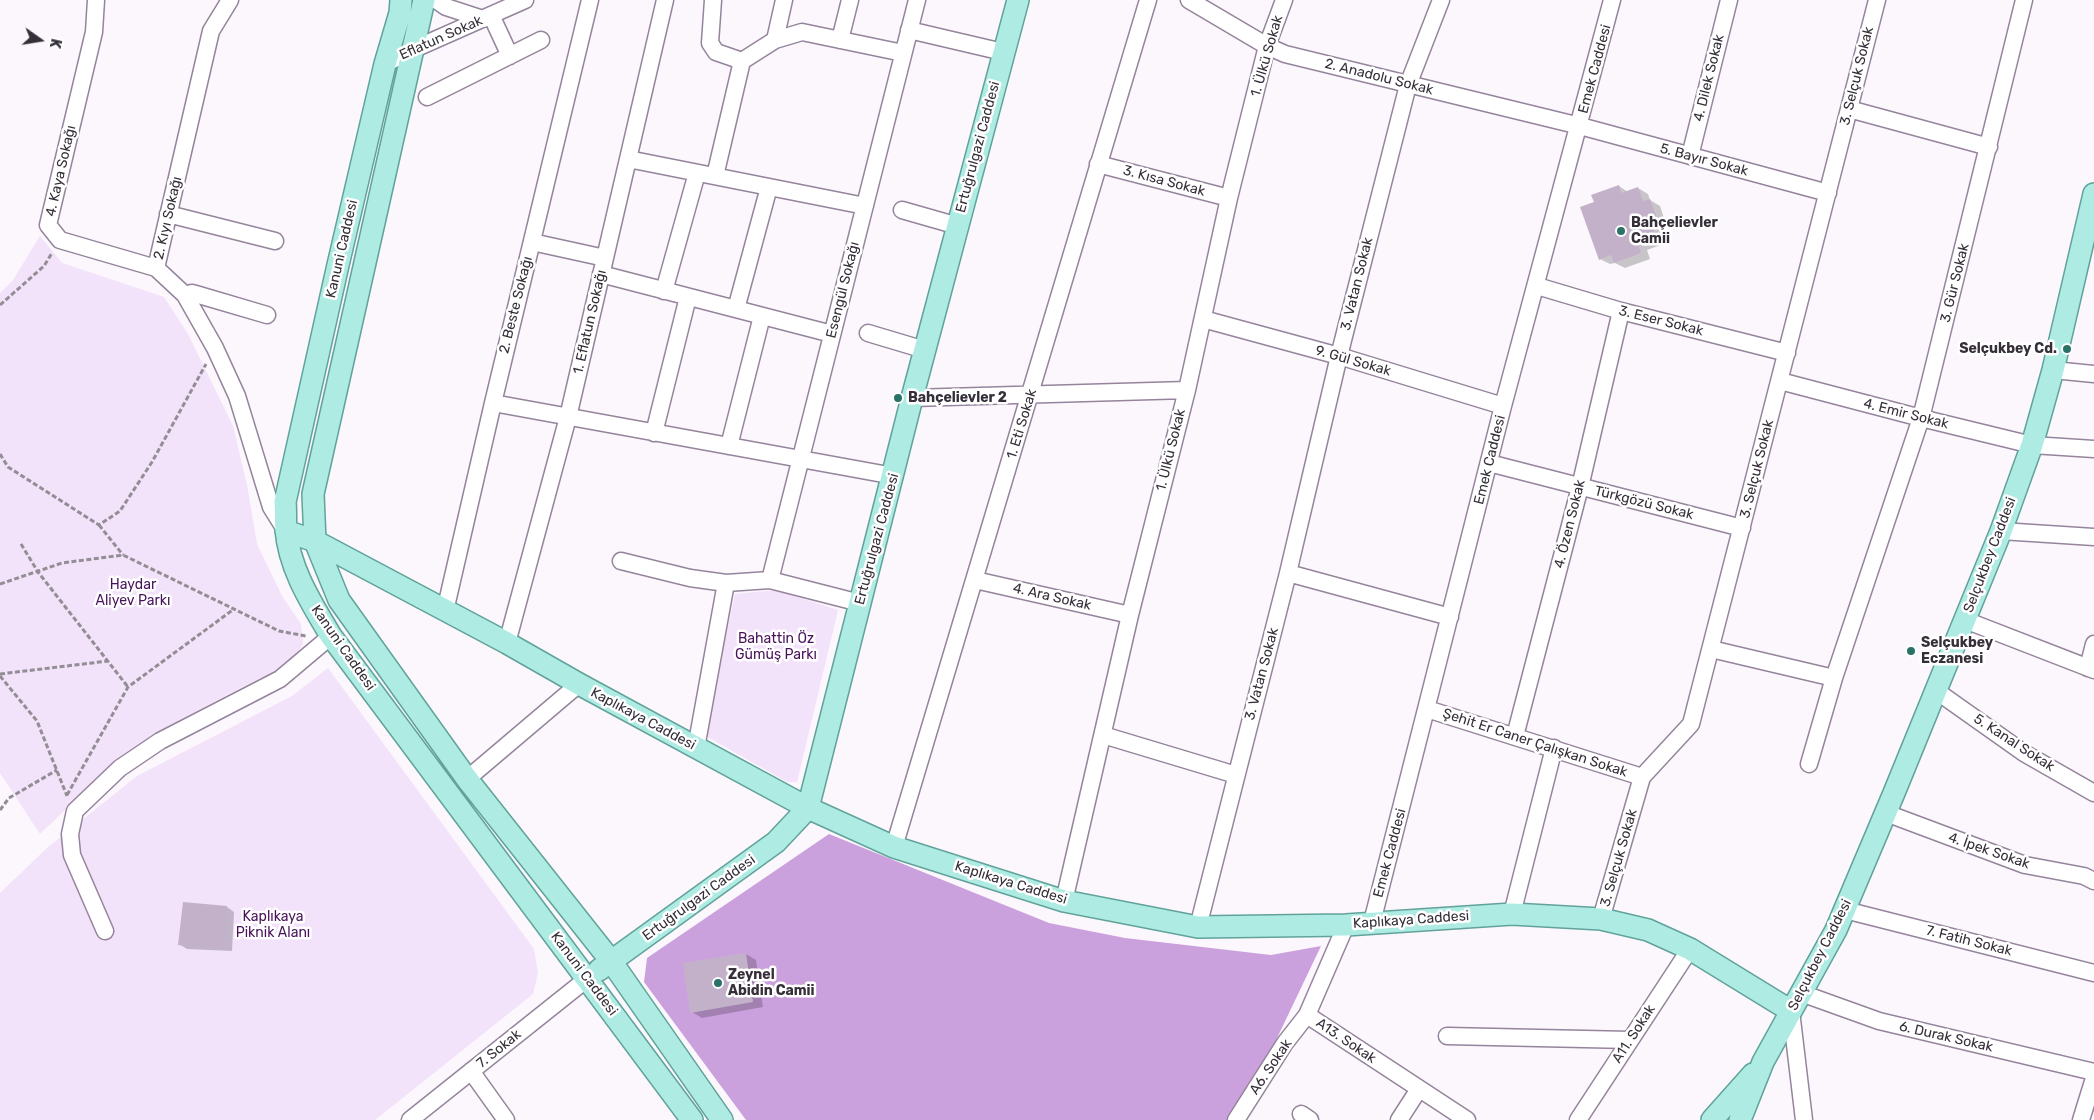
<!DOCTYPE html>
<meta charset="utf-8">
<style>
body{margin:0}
#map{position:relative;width:2094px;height:1120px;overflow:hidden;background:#fbf7fc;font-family:Rubik,sans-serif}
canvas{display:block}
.north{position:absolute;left:15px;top:15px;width:50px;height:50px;-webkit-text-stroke:4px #fff;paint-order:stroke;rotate:103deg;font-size:14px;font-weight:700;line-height:20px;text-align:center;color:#362f39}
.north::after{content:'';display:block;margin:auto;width:18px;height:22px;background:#362f39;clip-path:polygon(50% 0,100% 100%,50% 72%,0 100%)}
</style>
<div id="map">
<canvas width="2094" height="1120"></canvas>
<div class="north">K</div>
</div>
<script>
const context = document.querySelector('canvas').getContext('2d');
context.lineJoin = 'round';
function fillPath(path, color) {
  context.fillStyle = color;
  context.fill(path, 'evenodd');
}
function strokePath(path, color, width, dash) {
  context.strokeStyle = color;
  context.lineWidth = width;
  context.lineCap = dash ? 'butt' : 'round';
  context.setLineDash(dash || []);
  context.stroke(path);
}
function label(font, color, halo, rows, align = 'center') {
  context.font = font + ' Rubik,sans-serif';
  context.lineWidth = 5;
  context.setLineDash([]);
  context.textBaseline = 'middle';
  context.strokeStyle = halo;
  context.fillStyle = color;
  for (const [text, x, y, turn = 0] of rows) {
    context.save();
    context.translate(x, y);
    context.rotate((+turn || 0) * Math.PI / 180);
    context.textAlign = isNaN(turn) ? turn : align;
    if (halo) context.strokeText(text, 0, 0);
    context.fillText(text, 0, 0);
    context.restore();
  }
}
const green = new Path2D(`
 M40 236 62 263 164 297 188 334 233 426 247 485 257 544 282 596 301 624 303 644 294 658 279 672 260 678 217 700 156 733 123 754 40 834 0 773V293L13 280Z
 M776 590 838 610 797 782H787L704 735 735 594Z
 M328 668 534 949 538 973 533 994 375 1120H0V893L47 848 137 776 292 696Z`);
const forest = new Path2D(`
 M829 834 1049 923 1125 938 1271 955 1321 946 1268 1057 1228 1120H746L644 982 647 958Z`);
const shadow = new Path2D(`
 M1619 186 1628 192 1638 188 1648 194 1650 200 1660 206 1667 227 1661 229 1666 243 1647 250 1650 259 1625 268 1615 263 1610 264 1600 259 1595 203Z
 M227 907 234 912 232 951 187 949 179 944Z
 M746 954 756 960 763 1007 702 1018 692 1012 684 964Z`);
const building = new Path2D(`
 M1619 185 1621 193 1638 187 1643 201 1650 199 1658 221 1651 224 1656 238 1638 244 1641 253 1614 263 1611 255 1599 260 1580 207 1594 202 1591 195Z
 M183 902 227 906 225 948 178 945Z
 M746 953 753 1002 690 1013 683 963Z`);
const path = new Path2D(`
 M0 305 44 266 52 253
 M0 454 8 467 99 525 120 511 152 462 206 364
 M99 525 123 555
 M21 544 38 572 128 687
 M0 584 62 563 123 555 279 631 306 636
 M0 674 108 661
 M0 676 37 721 67 796
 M67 795 128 687 234 609
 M0 810 9 798 57 770`);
const minor = new Path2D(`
 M96 0 94 32 48 225 60 240 156 268
 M230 0 211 31 156 268 185 295 215 348 237 396 271 507 286 531
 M436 0 446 7 483 19
 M713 0 710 43 716 52 742 61
 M1189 0 1267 46 1285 54 1580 126 1828 193
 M491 15 510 56
 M909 30 1003 52
 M775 40 784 0
 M840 40 850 0
 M385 64 412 50 525 0
 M427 97 541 40
 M1849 109 1989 147
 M1690 156 1729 0
 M628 159 865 206
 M1098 164 1229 198
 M715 176 742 61 775 40 802 32 903 53
 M902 210 958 226
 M168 214 275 241
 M532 242 605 258
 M601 274 832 334
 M1537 286 1621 311 1787 353
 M664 291 697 173
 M185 295 192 293 199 295 267 315
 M736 309 769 187
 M1203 319 1339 356 1503 406
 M868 333 925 350
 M2053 370 2094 374
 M1780 381 1921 418 2032 445 2094 449
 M912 398 1187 390
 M493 403 894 476
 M654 433 688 297
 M729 446 762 316
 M1489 463 1742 528
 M2001 531 2094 537
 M621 561 690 578 726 583 770 580 860 603
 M1288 573 1450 617
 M770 580 917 0
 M975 580 1130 615
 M445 611 493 403 590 0
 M1965 620 2094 670
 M507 643 568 417 665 0
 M1711 649 1834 678 1921 418 2024 0
 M2088 668 2094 644
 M1935 690 2024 753 2094 793
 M1427 709 1642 777
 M1103 735 1236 775
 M1515 736 1580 487 1621 311
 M696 748 726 583
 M1809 764 1834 678
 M467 779 579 684
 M1886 813 2025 865 2084 876 2094 881
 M894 847 1148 0
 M1064 901 1130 615 1187 390 1229 198 1267 46 1284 0
 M1845 910 2094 973
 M1512 914 1554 748
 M1601 919 1642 777 1691 724 1877 0
 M1372 922 1503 406 1612 0
 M1346 925 1307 1015 1467 1120
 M1198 927 1288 573 1339 356 1408 85 1441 0
 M105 931 72 855 70 834 75 811 120 768 160 741 280 679 331 636
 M1801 993 1879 1021 2094 1072
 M1791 1011 1804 1120
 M1447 1036 1630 1040
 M471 1071 506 1120
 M1301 1114 1310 1120
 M410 1120 588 978
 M1236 1120 1285 1043 1307 1015
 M1399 1120 1419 1089
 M1578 1120 1690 949
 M2081 1120 2094 1078`);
const major = new Path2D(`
 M401 0 400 13 385 64 338 265 285 502C286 511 285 520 286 529 289 569 312 604 331 636L692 1120
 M424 0 313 494 315 541 339 600 467 779 611 961 722 1120
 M286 531 315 541 507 643 579 684 808 808 894 847 1064 901 1198 927 1346 925 1512 914 1601 919 1648 930 1690 949 1791 1011
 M599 970 776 842 808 808 912 398 1018 0
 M1712 1120 1753 1074
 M1740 1120 1763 1062 1836 930 1894 793 2001 531 2032 445 2053 370 2094 194`);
const markers = [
 [1621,231,5,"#2a7167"],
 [2067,349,5,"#2a7167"],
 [898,398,5,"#2a7167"],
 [1911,651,5,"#2a7167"],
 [718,983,5,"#2a7167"]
];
const streetNames = [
 ["Eflatun Sokak",441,38,-24],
 ["1. Ülkü Sokak",1267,56,-74],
 ["Emek Caddesi",1595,69,-75],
 ["3. Selçuk Sokak",1857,76,-76],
 ["2. Anadolu Sokak",1379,77,14],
 ["4. Dilek Sokak",1709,78,-76],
 ["Ertuğrulgazi Caddesi",978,147,-75],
 ["5. Bayır Sokak",1704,160,15],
 ["4. Kaya Sokağı",61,171,-77],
 ["3. Kısa Sokak",1164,181,15],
 ["2. Kıyı Sokağı",168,218,-77],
 ["Kanuni Caddesi",342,249,-77],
 ["3. Gür Sokak",1955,283,-76],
 ["3. Vatan Sokak",1357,284,-76],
 ["Esengül Sokağı",843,290,-76],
 ["2. Beste Sokağı",516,305,-76],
 ["3. Eser Sokak",1661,321,14],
 ["1. Eflatun Sokağı",590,322,-77],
 ["9. Gül Sokak",1353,361,16],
 ["4. Emir Sokak",1906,414,14],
 ["1. Eti Sokak",1022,424,-73],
 ["1. Ülkü Sokak",1171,450,-76],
 ["Emek Caddesi",1490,460,-76],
 ["3. Selçuk Sokak",1757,469,-76],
 ["Türkgözü Sokak",1644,503,14],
 ["4. Özen Sokak",1570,524,-76],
 ["Ertuğrulgazi Caddesi",877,539,-75],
 ["Selçukbey Caddesi",1990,555,-69],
 ["4. Ara Sokak",1052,597,13],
 ["Kanuni Caddesi",343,648,55],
 ["3. Vatan Sokak",1262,674,-75],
 ["Kaplıkaya Caddesi",643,719,28],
 ["Şehit Er Caner Çalışkan Sokak",1535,743,18],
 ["5. Kanal Sokak",2014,743,33],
 ["4. İpek Sokak",1989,851,19],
 ["Emek Caddesi",1390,853,-75],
 ["3. Selçuk Sokak",1619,858,-74],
 ["Kaplıkaya Caddesi",1011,883,17],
 ["Ertuğrulgazi Caddesi",699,898,-36],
 ["Kaplıkaya Caddesi",1411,920,-4],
 ["7. Fatih Sokak",1969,941,14],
 ["Selçukbey Caddesi",1820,955,-63],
 ["Kanuni Caddesi",584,974,53],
 ["A11. Sokak",1634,1034,-57],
 ["6. Durak Sokak",1946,1037,13],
 ["A13. Sokak",1346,1041,34],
 ["7. Sokak",499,1049,-39],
 ["A6. Sokak",1271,1067,-56]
];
const poiNames = [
 ["Bahçelievler",1631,223],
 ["Camii",1631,239],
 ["Selçukbey Cd.",2057,349,"right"],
 ["Bahçelievler 2",908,398],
 ["Selçukbey",1921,643],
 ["Eczanesi",1921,659],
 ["Zeynel",728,975],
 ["Abidin Camii",728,991]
];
const parkNames = [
 ["Haydar",133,585],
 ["Aliyev Parkı",133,601],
 ["Bahattin Öz",776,639],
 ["Gümüş Parkı",776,655],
 ["Kaplıkaya",273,917],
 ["Piknik Alanı",273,933]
];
fillPath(green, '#f2e2fa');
fillPath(forest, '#cba1dd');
fillPath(shadow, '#0003');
fillPath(building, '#c3b1ca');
strokePath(minor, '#95849c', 19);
strokePath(major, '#61a29b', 24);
strokePath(path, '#938e95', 3, [5, 2.5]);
strokePath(minor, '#fff', 16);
strokePath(major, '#aeece3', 21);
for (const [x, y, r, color] of markers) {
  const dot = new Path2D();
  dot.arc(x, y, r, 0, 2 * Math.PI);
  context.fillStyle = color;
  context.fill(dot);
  strokePath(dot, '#fff', 2);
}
label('14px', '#362f39', '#fff', streetNames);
label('bold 14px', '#362f39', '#fff', poiNames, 'left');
label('14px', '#48135a', '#fff', parkNames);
</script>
